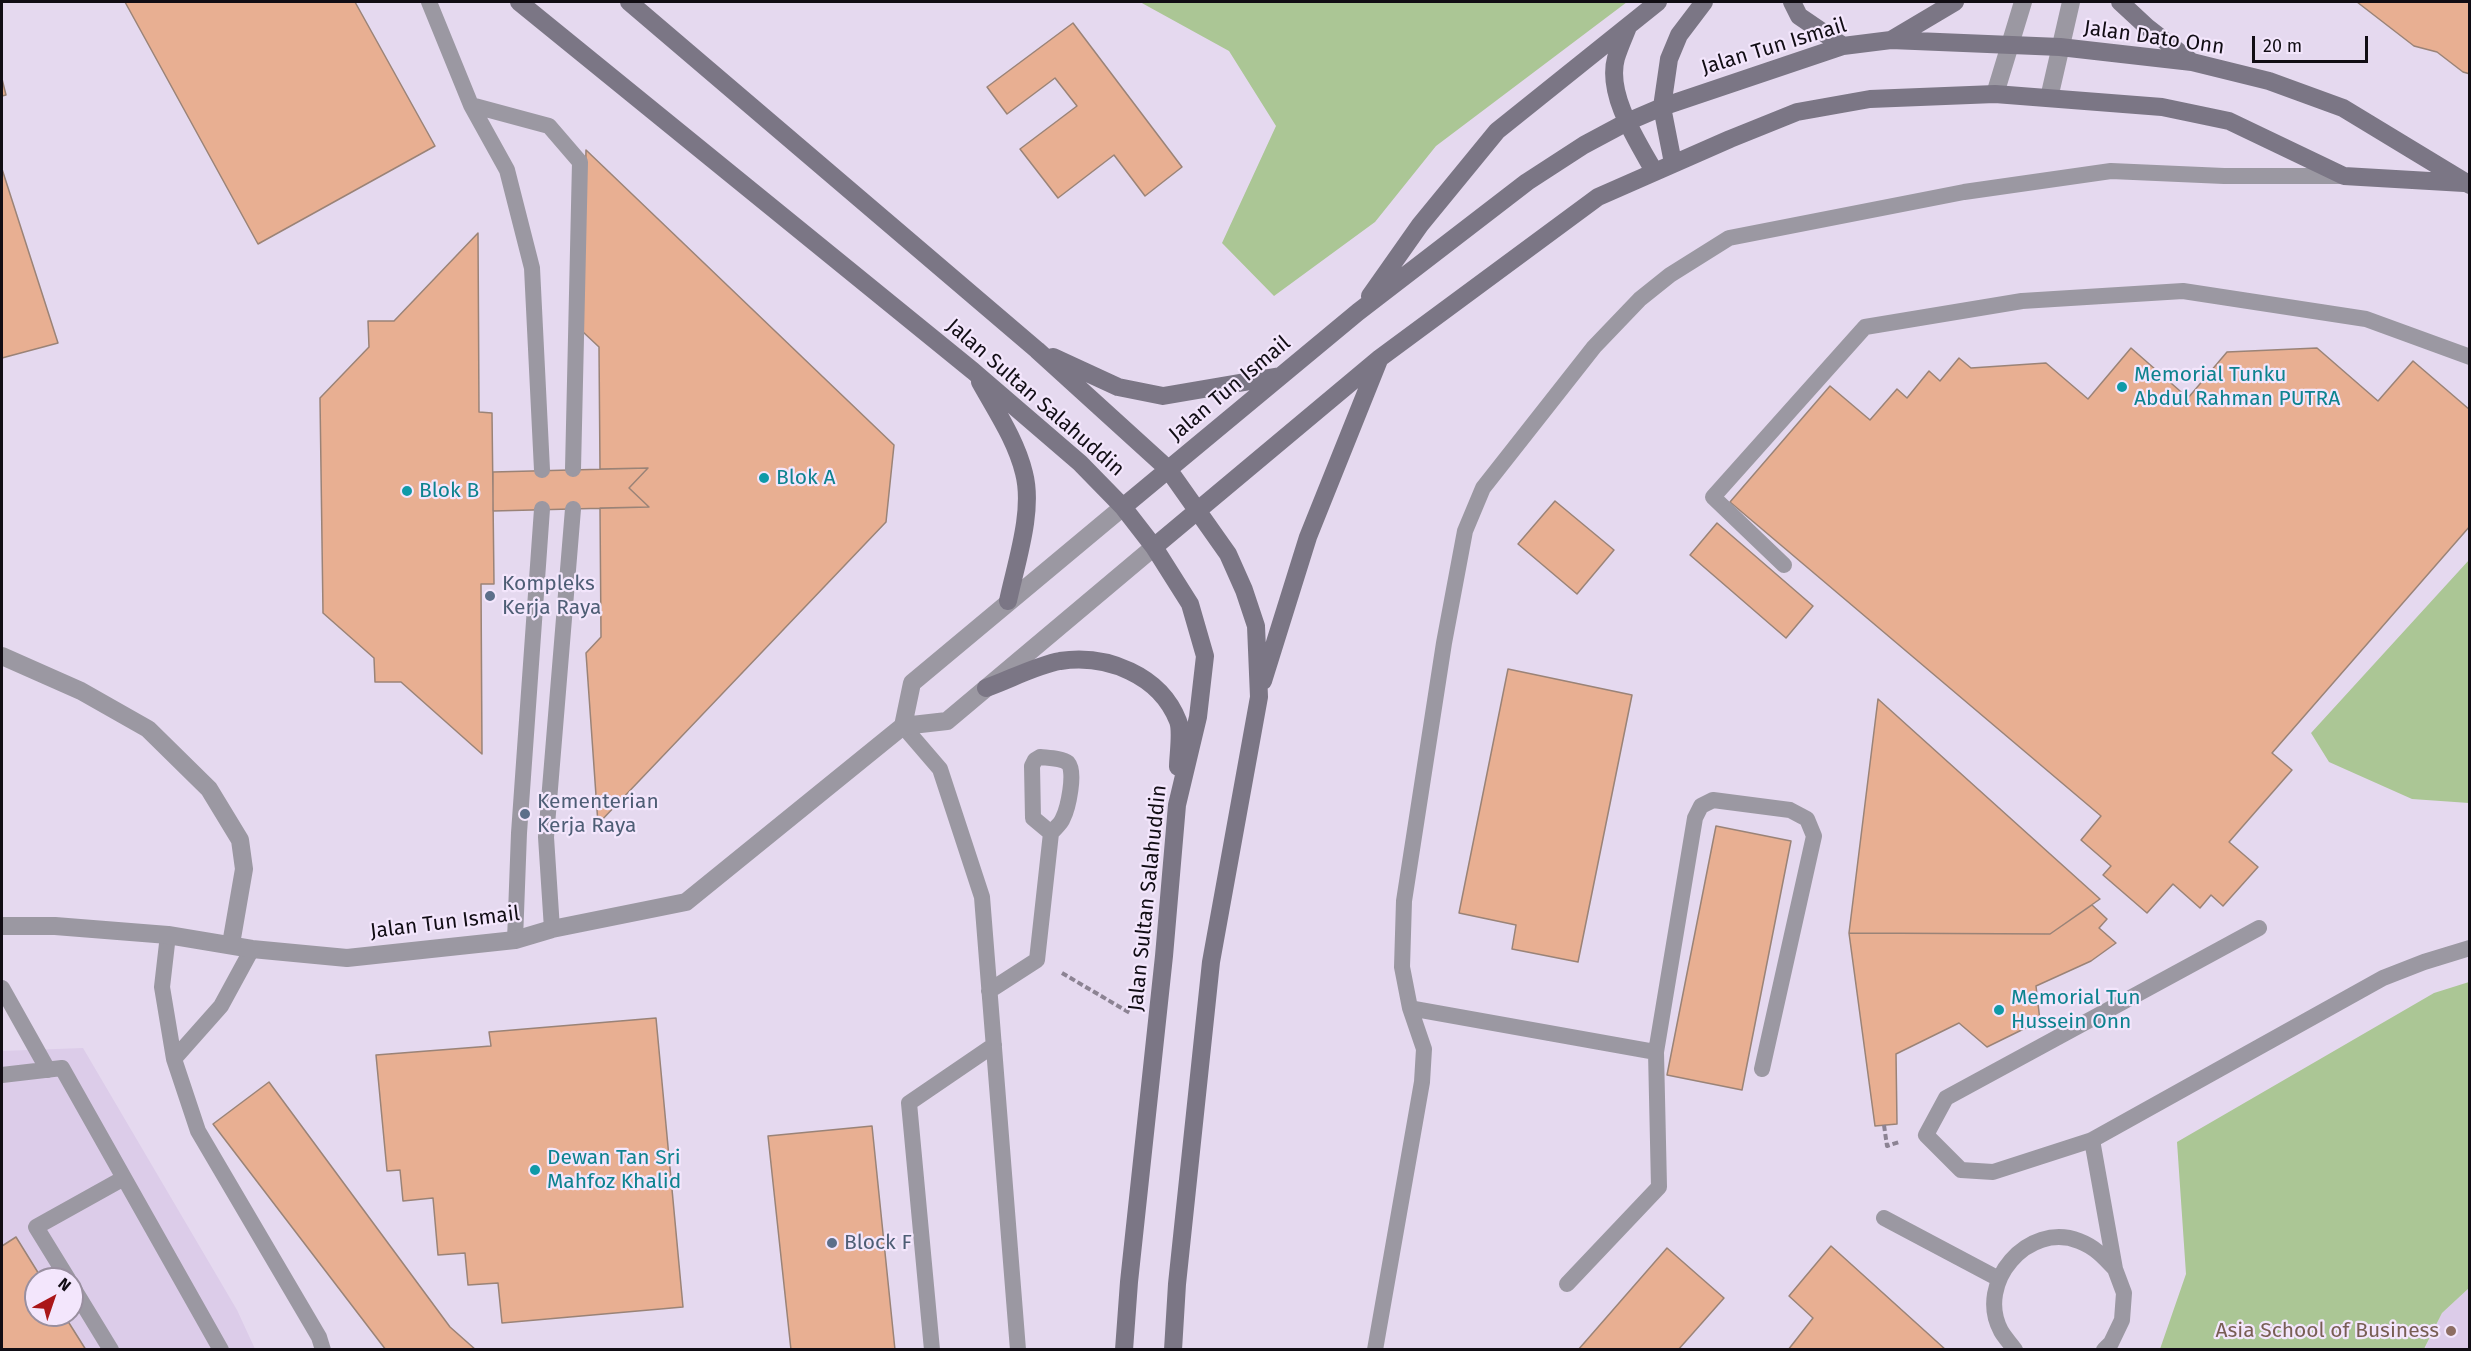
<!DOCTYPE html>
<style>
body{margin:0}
#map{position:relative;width:2471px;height:1351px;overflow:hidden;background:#e5d9ef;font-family:"Fira Sans",sans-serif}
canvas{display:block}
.frame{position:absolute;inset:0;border:3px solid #110d14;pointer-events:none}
.north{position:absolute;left:24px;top:1267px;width:60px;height:60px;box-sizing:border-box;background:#f3e6fc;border:2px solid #998f9f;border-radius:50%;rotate:40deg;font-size:16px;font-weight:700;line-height:24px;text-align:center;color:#110d14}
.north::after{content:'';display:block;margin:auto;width:21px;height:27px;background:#aa1618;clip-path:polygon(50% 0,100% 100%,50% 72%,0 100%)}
.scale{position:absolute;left:2252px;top:36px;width:116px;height:27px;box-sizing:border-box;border:3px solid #110d14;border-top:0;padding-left:8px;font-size:18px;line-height:21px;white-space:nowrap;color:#110d14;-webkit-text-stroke:4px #f3e6fc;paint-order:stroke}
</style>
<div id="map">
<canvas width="2471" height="1351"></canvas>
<div class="frame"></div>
<div class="north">N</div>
<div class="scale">20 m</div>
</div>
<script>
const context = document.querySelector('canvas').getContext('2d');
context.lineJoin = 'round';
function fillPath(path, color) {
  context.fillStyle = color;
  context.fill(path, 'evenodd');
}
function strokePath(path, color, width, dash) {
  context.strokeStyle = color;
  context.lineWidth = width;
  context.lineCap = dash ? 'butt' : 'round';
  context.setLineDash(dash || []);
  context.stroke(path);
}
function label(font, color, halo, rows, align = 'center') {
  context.font = font + ' "Fira Sans",sans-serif';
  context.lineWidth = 4.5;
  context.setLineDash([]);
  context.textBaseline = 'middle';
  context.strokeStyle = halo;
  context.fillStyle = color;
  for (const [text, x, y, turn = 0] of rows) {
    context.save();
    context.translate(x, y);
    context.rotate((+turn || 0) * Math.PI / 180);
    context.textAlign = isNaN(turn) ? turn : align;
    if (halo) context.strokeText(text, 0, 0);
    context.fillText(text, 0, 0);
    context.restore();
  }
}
const built = new Path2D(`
 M83 1048 237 1310 255 1349H2V1051ZM36 1279H72V1315H36Z
 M2469 1288V1349L2424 1350 2442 1313Z`);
const green = new Path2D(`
 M1140 2H1627L1436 146 1375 222 1274 296 1222 243 1276 126 1229 51Z
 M2469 560V803L2412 799 2329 762 2311 733Z
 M2469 982V1288L2442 1313 2424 1349H2160L2186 1274 2177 1142 2434 993Z`);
const building = new Path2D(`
 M125 2H355L435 146 258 244Z
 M2357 2H2470V74L2463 72 2437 52 2414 46Z
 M1073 23 1182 167 1145 196 1114 155 1058 198 1020 149 1077 106 1055 78 1007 114 987 87Z
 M2 79 6 95 2 96Z
 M586 150 894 445 886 522 598 824 586 653 601 637 600 508 649 507 629 488 648 468 600 469 599 347 582 331Z
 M2 169 58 343 2 358Z
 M478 233 479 412 492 413 494 584H481L482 754 401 682H375L374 658 323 613 320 398 369 347 368 321H394Z
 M2131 348 2188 398 2227 352 2317 348 2378 401 2413 361 2470 410V526L2272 753 2292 770 2229 842 2258 867 2223 906 2211 895 2200 908 2173 884 2147 913 2103 875 2111 866 2081 840 2101 816 1730 502 1830 386 1870 420 1897 389 1907 398 1929 371 1940 381 1959 358 1971 368 2046 363 2088 399Z
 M648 468 629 488 649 507 493 511V472Z
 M1555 501 1614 550 1577 594 1518 544Z
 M1717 523 1813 606 1786 638 1690 555Z
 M1508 669 1632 695 1578 962 1512 949 1516 925 1459 913Z
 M1878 699 2100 899 2050 934 1849 933Z
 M1716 826 1791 841 1742 1090 1667 1075Z
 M2092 905 2107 919 2099 928 2116 943 2091 961 2036 986 2040 1021 1987 1047 1959 1023 1896 1054 1897 1124 1875 1126 1849 933 2050 934Z
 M656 1018 683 1307 502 1323 498 1283 468 1285 465 1253 438 1255 433 1198 403 1201 400 1170 387 1171 376 1055 491 1046 489 1032Z
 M269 1082 450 1327 476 1350H386L213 1124Z
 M872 1126 895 1350H791L768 1136Z
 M16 1237 42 1279H36V1315H64L86 1350H2V1246Z
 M1831 1246 1946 1350H1788L1813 1318 1789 1296Z
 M1667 1248 1724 1298 1678 1350H1578Z`);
const path = new Path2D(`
 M1062 973 1130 1013
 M1884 1125 1887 1146 1899 1142`);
const lane = new Path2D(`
 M429 2 471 105 507 170 532 268 542 470
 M471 105 549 126 580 162 573 469
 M1784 565 1713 497 1865 327 2022 301 2183 291 2366 319 2470 357
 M903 726 940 769 982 897 1018 1350
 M1040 757C1048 758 1062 758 1068 763 1076 772 1068 808 1063 818 1061 824 1055 828 1051 833L1033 818 1032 766 1035 760Z
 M2259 928 1946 1098 1926 1135 1961 1170 1993 1172 2092 1140 2383 978 2424 962 2470 948
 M552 929 546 837 573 509
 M168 935 162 987 174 1059 198 1131 319 1337 323 1350
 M515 940 519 833 542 509
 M2 988 48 1070
 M989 991 1037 960 1051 833
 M1410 1008 1656 1052 1695 818 1701 806 1713 800 1790 810 1807 819 1814 836 1762 1069
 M174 1059 221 1006 252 949
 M2 1075 62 1068 221 1350
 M2092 1140 2115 1269 2124 1293 2122 1320 2111 1343 2104 1350
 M1884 1218 1999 1279
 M68 1279 36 1227 124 1178
 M1567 1284 1659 1187 1656 1052
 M72 1286 111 1350
 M932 1350 909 1103 994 1045
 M1375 1350 1422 1082 1424 1049 1410 1008 1402 967 1404 901 1444 643 1465 531 1483 488 1594 347 1640 299 1670 275 1729 238 1964 192 2111 171 2224 176H2344
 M2015 1350C2011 1344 2005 1338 2001 1331 1975 1283 2028 1221 2079 1241 2095 1247 2104 1257 2115 1269`);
const street = new Path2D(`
 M1995 94 2023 2
 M2049 98 2071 2
 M2 656 81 691 148 729 209 789 240 840 244 869 231 944
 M903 726 912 683 1123 507
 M2 926H55L168 935 252 949 347 958 515 940 552 929 686 902 903 726 947 721 1154 547`);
const secondary = new Path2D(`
 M519 2 973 371 1080 463 1123 507 1154 547 1190 604 1205 656 1198 717 1177 805 1164 956 1129 1282 1124 1350
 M629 2 1037 350 1168 469 1228 554 1244 590 1256 626 1259 697 1211 962 1177 1284 1173 1350
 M1792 2 1799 16 1843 46
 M2120 2 2147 27 2192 62
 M1628 27C1624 37 1619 48 1616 58 1606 94 1637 141 1654 171
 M1891 40 1955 2
 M1673 163 1662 107 1669 59 1679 35 1704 2
 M1370 296 1420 225 1497 131 1658 2
 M1053 357 1118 387 1163 396 1280 376
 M980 382C996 411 1016 440 1024 473 1034 511 1016 563 1008 601
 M1123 507 1358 312 1527 182 1584 145 1627 122 1662 107 1843 46 1891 40 2060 47 2192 62 2269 81 2343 108 2470 185
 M1154 547 1380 358 1598 197 1730 139 1797 112 1870 99 1995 94 2162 107 2229 121 2344 176 2464 183
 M1263 681 1308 537 1379 360
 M986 688C1009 680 1037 665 1060 661 1107 654 1160 675 1178 721 1182 731 1178 756 1178 767`);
const markers = [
 [2122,387,6,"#0f9aa8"],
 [764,478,6,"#0f9aa8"],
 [407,491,6,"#0f9aa8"],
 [490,596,6,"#5c6f8a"],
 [525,814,6,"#5c6f8a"],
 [1999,1010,6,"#0f9aa8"],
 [535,1170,6,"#0f9aa8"],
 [832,1243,6,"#5c6f8a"],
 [2451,1331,6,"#8d6e63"]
];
const streetNames = [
 ["Jalan Dato Onn",2154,38,8],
 ["Jalan Tun Ismail",1774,47,-17],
 ["Jalan Tun Ismail",1230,389,-40],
 ["Jalan Sultan Salahuddin",1035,398,41],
 ["Jalan Sultan Salahuddin",1148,898,-84],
 ["Jalan Tun Ismail",445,923,-7]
];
const cultureNames = [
 ["Memorial Tunku",2134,375],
 ["Abdul Rahman PUTRA",2134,399],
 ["Blok A",776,478],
 ["Blok B",419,491],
 ["Memorial Tun",2011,998],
 ["Hussein Onn",2011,1022],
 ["Dewan Tan Sri",547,1158],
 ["Mahfoz Khalid",547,1182]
];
const serviceNames = [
 ["Kompleks",502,584],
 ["Kerja Raya",502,608],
 ["Kementerian",537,802],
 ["Kerja Raya",537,826],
 ["Block F",844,1243]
];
const educationNames = [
 ["Asia School of Business",2439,1331]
];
fillPath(built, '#dccce9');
fillPath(green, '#abc695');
fillPath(building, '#e8af92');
strokePath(building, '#9a8377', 1.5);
strokePath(path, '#8c8393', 4, [6, 3]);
strokePath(lane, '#9b98a2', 16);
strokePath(street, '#9b98a2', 18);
strokePath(secondary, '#7b7685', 18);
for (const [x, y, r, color] of markers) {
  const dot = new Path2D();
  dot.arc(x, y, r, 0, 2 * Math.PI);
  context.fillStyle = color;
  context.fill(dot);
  strokePath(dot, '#f3e6fc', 2);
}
label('21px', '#110d14', '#f3e6fc', streetNames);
label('21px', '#0d838f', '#f3e6fc', cultureNames, 'left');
label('21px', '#4e5e75', '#f3e6fc', serviceNames, 'left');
label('21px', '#785e54', '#f3e6fc', educationNames, 'right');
</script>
